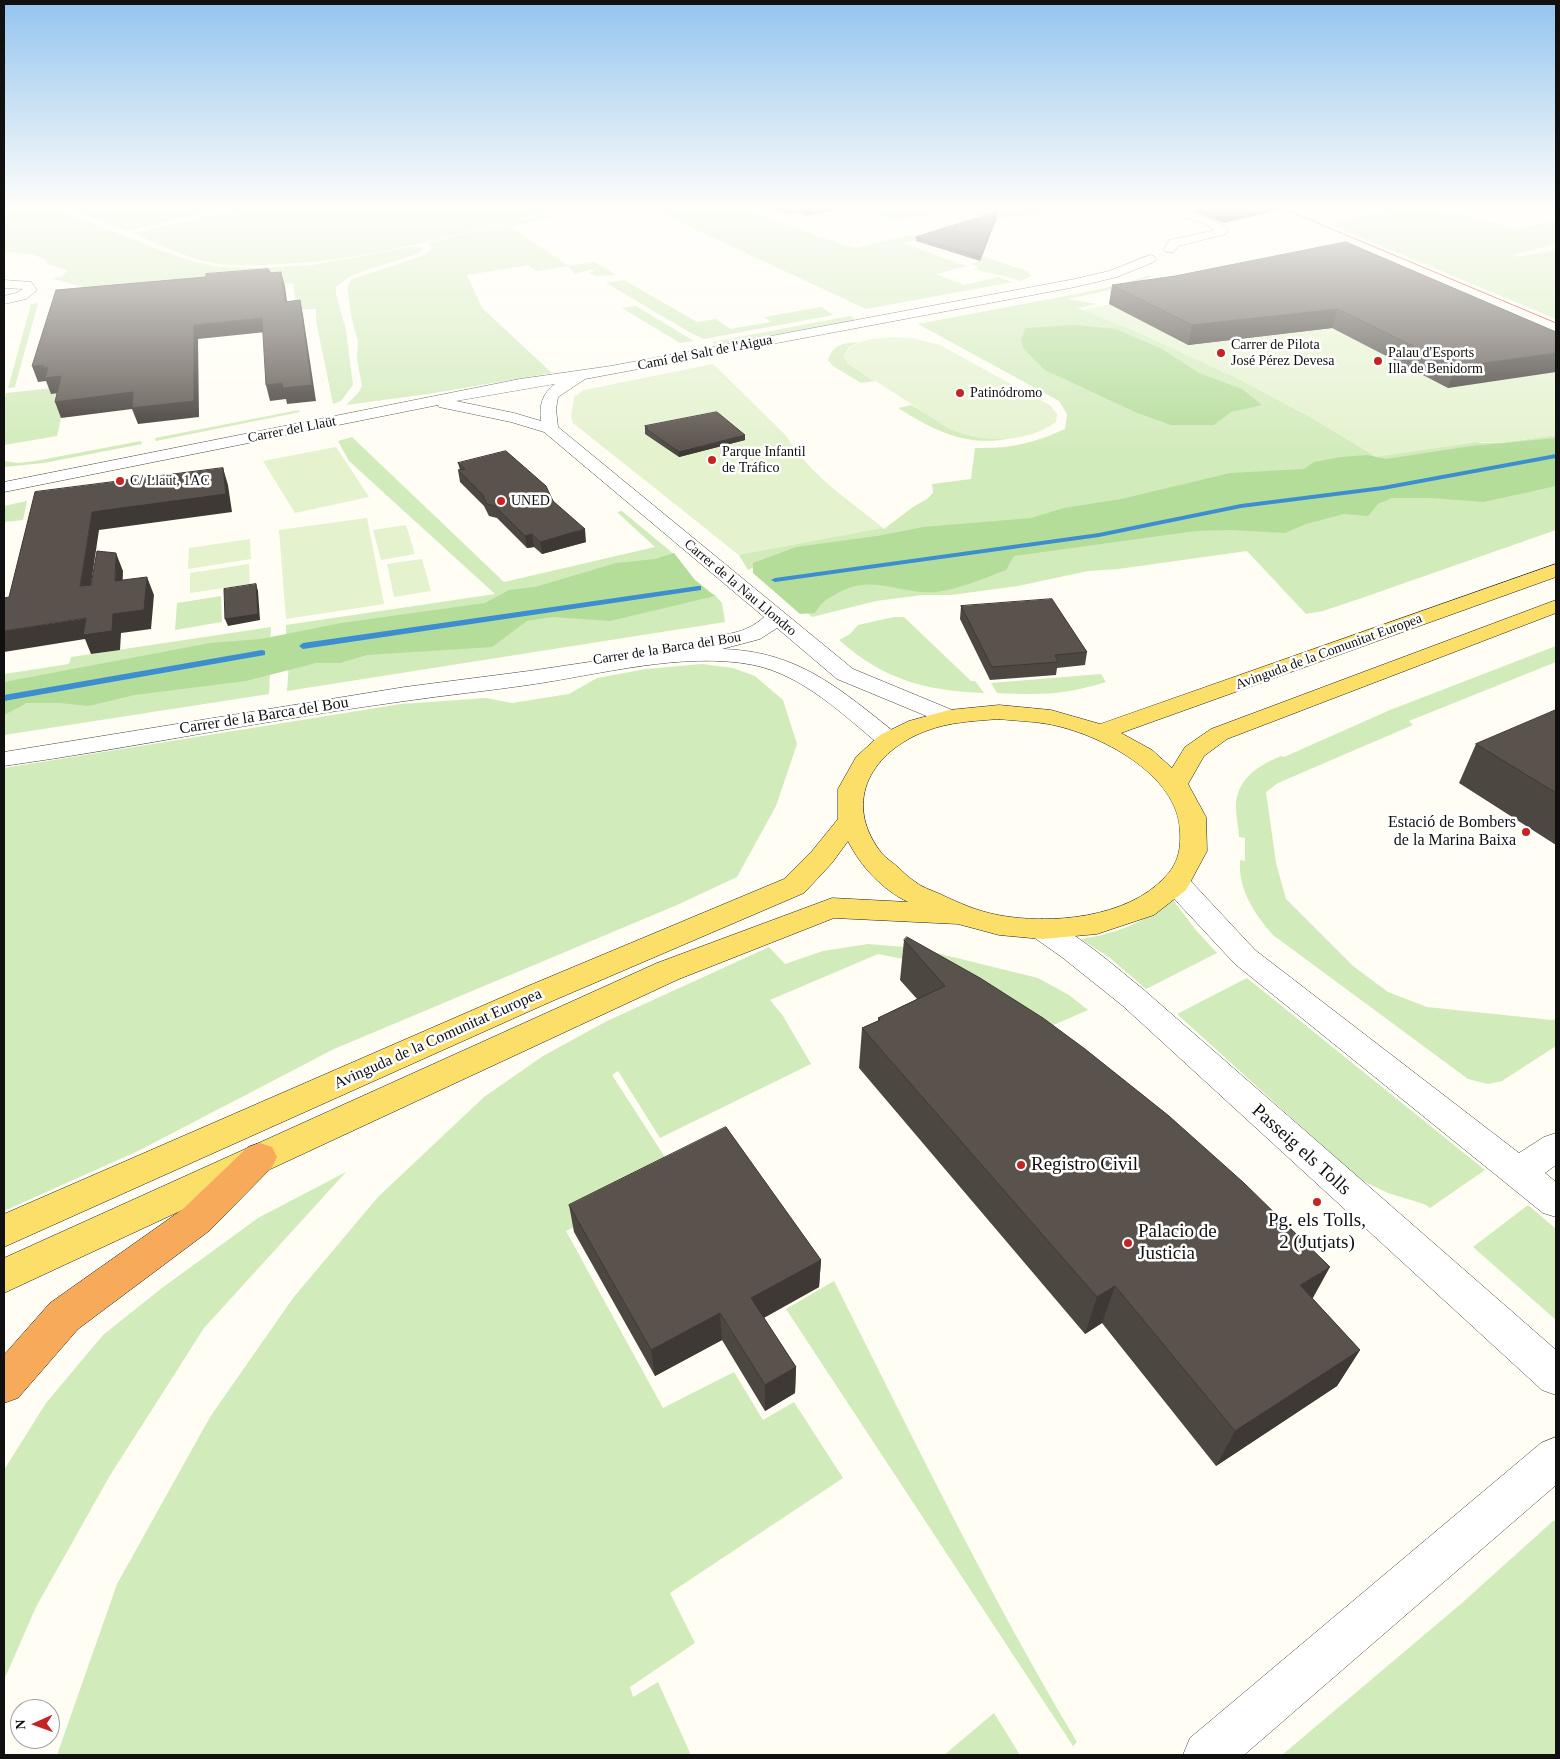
<!DOCTYPE html>
<meta charset="utf-8">
<style>
body{margin:0}
#map{position:relative;width:1560px;height:1759px;overflow:hidden;background:#fffdf4;font-family:Georgia,serif}
canvas{display:block}
.frame{position:absolute;inset:0;border:5px solid #101010;pointer-events:none}
.north{position:absolute;left:10px;top:1699px;width:50px;height:50px;box-sizing:border-box;background:#fff;border:1px solid #9f9f9f;border-radius:50%;rotate:268deg;font-size:14px;font-weight:700;line-height:20px;text-align:center;color:#101010}
.north::after{content:'';display:block;margin:auto;width:18px;height:22px;background:#c62423;clip-path:polygon(50% 0,100% 100%,50% 72%,0 100%)}
</style>
<div id="map">
<canvas width="1560" height="1759"></canvas>
<div class="frame"></div>
<div class="north">N</div>
</div>
<script>
const context = document.querySelector('canvas').getContext('2d');
context.lineJoin = 'round';
function fillPath(path, color) {
  context.fillStyle = color;
  context.fill(path, 'evenodd');
}
function strokePath(path, color, width, dash) {
  context.strokeStyle = color;
  context.lineWidth = width;
  context.lineCap = dash ? 'butt' : 'round';
  context.setLineDash(dash || []);
  context.stroke(path);
}
function label(font, color, halo, rows, align = 'center') {
  context.font = font + ' Georgia,serif';
  context.lineWidth = 5;
  context.setLineDash([]);
  context.textBaseline = 'middle';
  context.strokeStyle = halo;
  context.fillStyle = color;
  for (const [text, x, y, turn = 0] of rows) {
    context.save();
    context.translate(x, y);
    context.rotate((+turn || 0) * Math.PI / 180);
    context.textAlign = isNaN(turn) ? turn : align;
    if (halo) context.strokeText(text, 0, 0);
    context.fillText(text, 0, 0);
    context.restore();
  }
}
const green = new Path2D(`
 M4 206H49L162 251 195 262 221 267 258 268 312 265 411 247 422 248V250L417 254 363 271 347 278 336 287V295L346 330 353 385 341 401 333 404 316 321V309L297 310 293 283 230 290 102 292 53 279 61 277 68 270 47 264V260L32 254 4 252Z
 M61 206H239L127 231Z
 M251 206H570C476 229 381 259 284 264 263 265 240 267 219 264 189 259 161 246 134 233Z
 M579 206H594L511 227 568 266 595 262 616 275 595 276 589 272 595 271 592 269 575 274 568 266 536 271 529 265 467 275 482 308 552 373 428 394 346 405 358 393 362 386 357 359 358 341 352 320 347 286 352 279 422 256 430 251 432 248 428 243Z
 M645 206H739L814 235 854 248 911 235 920 238 903 243 966 266 936 274 964 285 998 277 1013 282 866 309Z
 M866 206H916L934 213 891 222Z
 M960 206H1056L1070 211C1045 213 975 228 960 206Z
 M1402 206H1426L1517 229 1556 220V244L1511 255 1519 257 1556 250V319L1329 224Z
 M959 249 1027 271 1031 276 1021 281C1005 275 990 274 974 269L979 267 971 264 980 261Z
 M1148 275 1152 276 1140 282 1115 289 1068 299 1097 304 1078 308 1138 332 1237 378 1303 413 1483 443H1500L1556 435V441L772 558 748 570 739 555 658 490 825 483 713 364 786 436C809 475 850 501 884 529L913 507 927 499 933 493 932 484 971 479 975 448C1010 449 1034 443 1065 429L1067 414 1059 401 918 324 1092 291 1130 282Z
 M624 280 697 322 716 319 730 329 771 322 764 317 821 307 834 315 704 339 691 333 606 283Z
 M38 303 15 387 8 388 31 304Z
 M636 306 694 341 680 343 622 308Z
 M850 316 855 319 852 321 717 345 712 342Z
 M859 342 849 347 844 355 847 363 875 381 861 383 833 366 828 360C833 344 844 343 859 342Z
 M53 388 67 392 57 436 4 445V402L6 393Z
 M912 405 950 429 990 438H1011C967 448 933 430 898 408Z
 M299 410 300 412 156 441 155 438Z
 M352 437 504 582 655 547 617 512 622 511 675 555 487 604 286 641V625L495 594 349 461 338 441Z
 M141 441 142 444 44 463 4 467V461L18 463 35 461Z
 M1556 476V530L1359 599 1323 611 1306 614 1247 551 1118 569 1088 571 1018 586 951 595H922L876 601 812 617 798 604 833 588 1007 554 1388 495Z
 M27 501 23 520 4 522V506Z
 M714 594 722 603 725 622 287 691 289 662 570 612Z
 M221 596 222 622 175 630 177 603Z
 M894 617H904L971 681H975L984 693C925 691 883 679 839 640L850 634 858 625Z
 M271 627 270 644 4 692V674L69 664 71 657Z
 M1556 646V662L1409 721 1413 725 1278 783 1266 792 1276 863 1286 899 1353 966 1388 992 1427 1007 1552 1020 1556 1019V1046L1502 1081 1488 1084 1468 1079 1273 935C1254 913 1238 890 1240 860L1245 861V838L1239 837C1239 828 1236 818 1236 809 1235 780 1257 766 1281 756L1284 757 1390 710Z
 M702 664 733 668 755 676 783 700 797 744 776 806 737 877 677 905 334 1049 138 1151 4 1211V768L401 704 486 698 512 703 569 694 597 678 646 669Z
 M270 673 269 694 4 735V705L94 698Z
 M1101 674 1106 682C1064 695 1040 695 997 693L991 683Z
 M1173 900 1195 929 1217 953 1146 989 1110 958 1081 939C1119 933 1142 923 1173 900Z
 M868 944 916 948 1038 978 1069 995 1088 1010 1049 1027 908 960 878 954 770 1000 783 1016 811 1064 660 1138 618 1071 612 1075 677 1176 566 1231 663 1408 734 1372 763 1420 794 1402 843 1478 670 1593 695 1643 630 1687 633 1697 658 1682 691 1755H57L117 1584 210 1417 293 1298 378 1197 484 1097 543 1056 607 1021 769 947 785 964 823 951Z
 M1247 978 1485 1170 1430 1208 1424 1204 1388 1193 1359 1179 1177 1014Z
 M346 1172 204 1328 109 1477 36 1607 4 1680V1470L46 1403 103 1335 162 1288 258 1218Z
 M1528 1205 1556 1229V1320L1473 1247Z
 M834 1281C912 1436 988 1593 1077 1742L1073 1746 786 1309Z
 M1553 1521H1556V1755H1282L1462 1603Z
 M994 1713 1020 1755H944Z`);
const forest = new Path2D(`
 M1076 325 1116 329 1162 349 1199 373 1242 389 1262 405 1231 412 1214 425H1171L1135 412 1045 370 1023 348 1021 339 1026 328Z
 M1556 438V486L1484 502 1430 498H1392L1378 504 1368 516 1344 514 1306 524 1285 533 1231 530 1196 531 1014 556 1006 570C984 578 960 589 936 592 899 595 874 573 838 593 827 599 821 602 815 613L800 614 753 573V563L796 547 877 536 923 527 1031 518 1064 508 1121 499 1230 473 1304 469 1314 462 1341 457 1367 455 1386 459 1471 446Z
 M674 553 695 580 715 596 610 621 552 617 527 621 492 647 367 655 340 663H316L246 681 135 695 88 706 60 703H27L4 715V682L210 643 261 639 341 623 485 603 509 590 535 587 616 563 655 559Z`);
const pitch = new Path2D(`
 M1147 297 1556 344V435L1500 443 1478 442 1376 457 1303 413 1237 378 1138 332 1082 310Z
 M892 337 912 338 940 345 1051 406 1057 414 1056 422C1028 443 982 444 950 429 939 423 928 415 918 408 894 393 871 378 847 363L844 355C854 339 875 339 892 337Z
 M713 364 786 436C809 474 849 501 883 528L739 555 573 423 571 417 574 397 584 390Z
 M336 447 369 497 295 513 263 461Z
 M367 518 384 604 286 619 279 530Z
 M406 525 415 554 381 560 373 530Z
 M250 539 251 559 188 569 189 548Z
 M422 559 431 591 394 597 387 564Z
 M249 564 250 584 190 593V573Z`);
const stream = new Path2D(`
 M1556 454V458L1383 490 1241 508 1099 537 775 582 771 580 775 578 1099 533 1241 504 1383 486Z
 M698 586H701V590L303 649 299 646 303 643Z
 M262 650 265 651V655L4 701V695Z`);
const minor = new Path2D(`
 M1153 206C1178 206 1204 215 1226 227L1228 232 1226 234 1178 246 1174 252H1166L1164 249 1169 240 1215 230 1205 224 1154 208Z
 M1150 255 1154 256 1156 259 1154 262 1117 277 1075 287 585 379 558 397 556 409 558 427 853 669 957 712 961 717 957 722 949 724 941 722 837 679 777 628 760 639 722 649C799 651 841 690 898 735L901 740 898 745 889 747 880 745C842 714 804 676 754 665 684 651 598 675 528 685 487 691 446 695 405 701 271 719 138 747 4 766V752L405 687 529 671 650 653 699 648 696 644 699 639C723 634 745 635 764 617L544 432 511 422 439 407 438 405 4 492V482L520 379 611 366 1075 279 1109 271ZM555 384C542 394 539 405 541 421L514 413 456 401Z
 M4 280 31 282 37 290 26 299 4 304V296L16 293 23 289 4 288Z
 M1176 874 1186 876 1255 950 1519 1153 1544 1137 1556 1133V1165L1545 1173 1556 1182V1217L1543 1213 1235 964 1166 890 1162 883 1166 876Z
 M1042 919C1071 927 1119 970 1144 990L1556 1350V1395L1542 1390 1123 1006 1063 958 1032 936 1028 929 1032 922Z
 M1556 1437V1485L1244 1755H1183L1190 1738 1541 1443Z`);
const major = new Path2D(`
 M1556 564V577L1121 733 1152 750 1172 768 1185 747 1211 729 1556 600V613L1227 739 1204 756 1188 784 1206 817 1207 851 1186 890 1154 915 1097 934 1042 939 999 935 958 924 834 918 679 979 4 1293V1258L657 963 832 898 908 902C883 890 861 867 848 841L832 863 804 893 550 1002 4 1247V1214L528 986 784 879 812 851 838 819V789L856 757 880 735 909 721 949 710 999 705 1051 710 1100 724ZM999 719C1015 721 1032 721 1048 724 1098 733 1179 774 1180 832 1181 849 1178 864 1165 877 1128 918 1050 925 998 915 977 911 959 903 940 894 931 890 921 887 914 881 908 877 903 872 898 867 892 862 884 857 880 851 842 800 873 751 926 731 949 722 974 721 999 719Z`);
const highway = new Path2D(`
 M260 1143 272 1147 277 1157 272 1167 209 1231 78 1329 18 1398 4 1403V1355L50 1303 183 1209 248 1147Z`);
const tram = new Path2D(`
 M1277 206 1556 323`);
const wall = new Path2D(`
 M765 206H858L807 216 797 213 788 214Z
 M1169 206H1309L1297 209 1291 207 1223 223 1191 210Z
 M997 212V217L980 261 916 241V237Z
 M1112 285 1556 332 1448 388 1332 328 1188 345 1109 304Z
 M645 426 745 435V440L679 457 645 434Z
 M458 463 553 501 586 542 542 554 534 547 527 548 497 518 489 516 484 506 460 482 458 470H460Z
 M961 606 1087 652 1085 665 1057 668 1056 675 990 680 960 619Z
 M1556 710V845L1459 783 1476 744Z
 M904 940 1313 1299 1360 1350 1337 1386 1216 1466 1102 1323 1085 1334 859 1068 862 1028 878 1021V1018L917 999 900 980Z
 M569 1205 821 1260 819 1287 764 1318 796 1367 795 1393 765 1411 722 1340 655 1376 574 1232Z`);
const shadedWall = new Path2D(`
 M788 206H797V213L788 214Z
 M819 206H858L807 216V208Z
 M1271 206H1292L1291 207 1223 223 1224 217Z
 M1298 206H1309L1297 209Z
 M997 212V217L980 261 981 257Z
 M281 272 285 286 289 316 285 302Z
 M300 300 303 315 316 401 287 404 286 399 270 401 266 385 282 383Z
 M1338 309 1332 328 1188 345 1192 325Z
 M262 318 266 332 198 339 199 417 138 424 132 409 61 418 55 402 194 325Z
 M1556 353V372L1448 388 1455 367Z
 M44 365 61 376 67 392 51 394 46 381 38 382 32 366Z
 M745 435V440L679 457V452Z
 M223 468 228 485 232 512 99 530 88 605 80 586 92 512Z
 M585 529 586 542 542 554 540 542Z
 M532 534 534 547 527 548 525 536Z
 M116 553 123 571 122 600 115 581Z
 M147 577 154 595 151 629 121 633 120 650 91 654 85 639 4 652V631L113 614Z
 M256 584 258 591 260 620 228 626 225 619Z
 M821 1260 819 1287 752 1324 751 1298Z
 M1330 1267 1309 1305 1300 1285Z
 M1115 1286 1102 1323 1085 1334 1097 1297Z
 M720 1313 722 1340 655 1376 651 1350Z
 M1360 1350 1337 1386 1216 1466 1235 1431Z
 M796 1367 795 1393 765 1411V1385Z`);
const building = new Path2D(`
 M800 206H819L807 208Z
 M1197 206H1271L1224 217Z
 M997 212 981 257 916 237Z
 M1346 242 1556 332V353L1455 367 1338 309 1192 325 1112 285 1175 276Z
 M268 269 271 273 281 272 285 302 300 300 312 385 283 388 282 383 266 385 262 318 194 325V401L132 408 133 392 55 402 61 376 45 378 48 367 42 368 44 365 32 366 56 290 206 277V274Z
 M717 412 745 435 679 452 645 428H648L645 426Z
 M506 451 546 486 553 501 585 529 540 542 532 534 525 536 495 506 487 504 482 494 458 470 465 469 458 463Z
 M223 468 226 494 92 512 80 586 91 585 97 551 116 553 115 581 147 577 144 610 113 614 112 631 83 635 86 618 4 631V598L9 597 35 492Z
 M256 584 258 614 225 619 224 589Z
 M1052 599 1087 652 1055 655 1058 662 992 667 961 606Z
 M1556 710V793L1476 744Z
 M907 937 980 978 1043 1018 1085 1049 1169 1116 1244 1183 1330 1267 1300 1285 1360 1350 1235 1431 1115 1286 1097 1297 862 1028 880 1020 878 1018 945 986 904 940Z
 M726 1127 821 1260 751 1298 796 1367 765 1385 720 1313 651 1350 569 1205Z`);
const markers = [
 [1221,353,5,"#c62423"],
 [1378,361,5,"#c62423"],
 [960,393,5,"#c62423"],
 [712,460,5,"#c62423"],
 [120,481,5,"#c62423"],
 [501,501,5,"#c62423"],
 [1526,832,5,"#c62423"],
 [1021,1165,5,"#c62423"],
 [1317,1202,5,"#c62423"],
 [1128,1243,5,"#c62423"]
];
const farPoinames = [
 ["Carrer de Pilota",1231,345],
 ["José Pérez Devesa",1231,361],
 ["Palau d'Esports",1388,353],
 ["Illa de Benidorm",1388,369],
 ["Patinódromo",970,393],
 ["Parque Infantil",722,452],
 ["de Tráfico",722,468],
 ["C/ Llaüt, 1AC",130,481],
 ["UNED",511,501]
];
const farStreetnames = [
 ["Camí del Salt de l'Aigua",705,353,-11],
 ["Carrer del Llaüt",292,430,-11],
 ["Carrer de la Nau Llondro",740,588,40],
 ["Carrer de la Barca del Bou",667,649,-9],
 ["Avinguda de la Comunitat Europea",1329,652,-20]
];
const streetNames = [
 ["Carrer de la Barca del Bou",264,716,-9],
 ["Avinguda de la Comunitat Europea",438,1039,-24]
];
const poiNames = [
 ["Estació de Bombers",1516,823],
 ["de la Marina Baixa",1516,841]
];
const nearStreetnames = [
 ["Passeig els Tolls",1301,1150,42]
];
const nearPoinames = [
 ["Registro Civil",1031,1165],
 ["Pg. els Tolls,",1317,1221,"center"],
 ["2 (Jutjats)",1317,1243,"center"],
 ["Palacio de",1138,1232],
 ["Justicia",1138,1254]
];
fillPath(green, '#d2ebbb');
fillPath(forest, '#b5dd9a');
fillPath(pitch, '#e4f2ce');
fillPath(stream, '#3c8ed1');
strokePath(minor, '#434343', 1);
strokePath(major, '#212121', 1);
strokePath(highway, '#212121', 1);
fillPath(minor, '#fff');
fillPath(major, '#fbdf68');
fillPath(highway, '#f7aa59');
strokePath(tram, '#c62423', 1);
fillPath(wall, '#4d4741');
fillPath(shadedWall, '#3f3935');
fillPath(building, '#5a524c');
strokePath(building, '#3f3935', 1);
const sky = context.createLinearGradient(0, 0, 0, 452);
sky.addColorStop(0, '#94c4ee');
sky.addColorStop(0.46, '#fffefa');
sky.addColorStop(1, '#fffefa00');
context.fillStyle = sky;
context.fillRect(0, 0, 1560, 452);
for (const [x, y, r, color] of markers) {
  const dot = new Path2D();
  dot.arc(x, y, r, 0, 2 * Math.PI);
  context.fillStyle = color;
  context.fill(dot);
  strokePath(dot, '#fff', 2);
}
label('14px', '#101010', '#fff', farPoinames, 'left');
label('14px', '#101010', '#fff', farStreetnames);
label('16px', '#101010', '#fff', streetNames);
label('16px', '#101010', '#fff', poiNames, 'right');
label('19px', '#101010', '#fff', nearStreetnames);
label('19px', '#101010', '#fff', nearPoinames, 'left');
</script>
